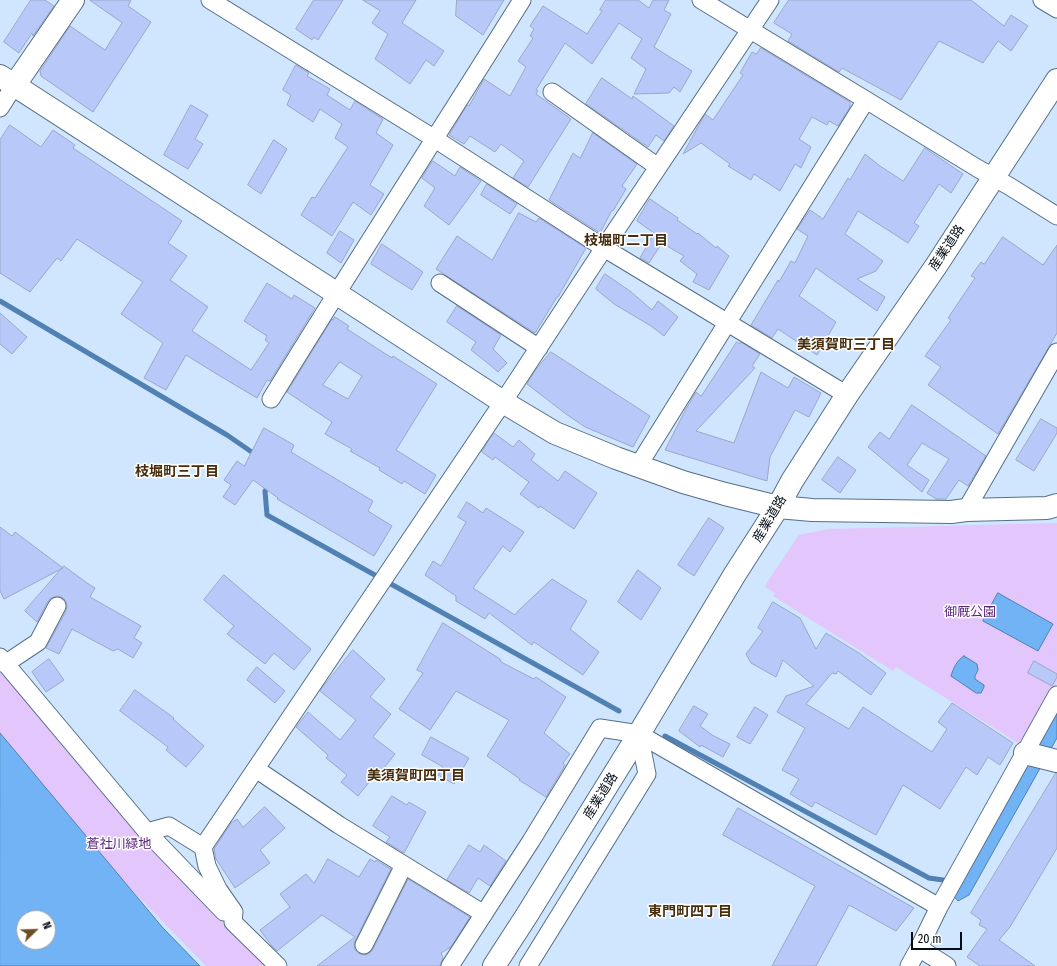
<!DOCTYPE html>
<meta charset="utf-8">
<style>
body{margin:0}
#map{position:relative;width:1057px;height:966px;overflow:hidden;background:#cfe6fe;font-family:"Fira Sans Condensed",sans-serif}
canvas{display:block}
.north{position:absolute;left:16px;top:910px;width:40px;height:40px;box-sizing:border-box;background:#fff;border:1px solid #9b9ea2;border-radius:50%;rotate:67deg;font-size:11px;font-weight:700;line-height:16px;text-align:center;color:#040d16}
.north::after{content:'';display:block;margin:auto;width:14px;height:18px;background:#6f4e25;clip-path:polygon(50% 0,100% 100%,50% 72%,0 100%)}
.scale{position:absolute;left:911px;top:932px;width:51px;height:18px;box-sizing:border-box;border:2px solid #040d16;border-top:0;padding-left:5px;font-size:12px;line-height:14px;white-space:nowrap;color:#040d16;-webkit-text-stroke:3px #fff;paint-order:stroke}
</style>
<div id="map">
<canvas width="1057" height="966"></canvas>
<div class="north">N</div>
<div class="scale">20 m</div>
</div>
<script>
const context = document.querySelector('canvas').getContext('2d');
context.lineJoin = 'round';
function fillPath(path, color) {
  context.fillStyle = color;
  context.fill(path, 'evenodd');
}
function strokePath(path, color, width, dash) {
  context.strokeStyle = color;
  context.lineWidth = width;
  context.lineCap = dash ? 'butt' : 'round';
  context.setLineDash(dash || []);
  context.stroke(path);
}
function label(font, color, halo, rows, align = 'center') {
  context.font = font + ' "Fira Sans Condensed","Noto Sans JP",sans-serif';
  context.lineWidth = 3;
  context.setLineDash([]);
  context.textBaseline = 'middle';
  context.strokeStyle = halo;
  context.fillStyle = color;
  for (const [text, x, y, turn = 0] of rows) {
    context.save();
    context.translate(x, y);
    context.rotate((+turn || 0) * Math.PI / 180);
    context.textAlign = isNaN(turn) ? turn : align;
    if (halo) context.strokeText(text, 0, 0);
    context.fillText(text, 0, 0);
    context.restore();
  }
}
const green = new Path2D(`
 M1057 523V682L1023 746 896 667 893 671 773 596 775 593 765 587 768 581 799 535 829 529Z
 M0 667 45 724 101 790 182 881 267 966H206L98 855 0 736Z`);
const water = new Path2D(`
 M998 593 1053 624 1038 651 983 621Z
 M964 656 977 664 978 670 975 676V679L984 685V687L981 693H976L951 676C953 669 957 660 964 656Z
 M1057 712V738L969 895 958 901 952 894Z
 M0 733 163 928 200 966H0ZM24 918H48V942H24Z`);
const stream = new Path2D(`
 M0 301 227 435 256 455
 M270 484 265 491 267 515 619 711
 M665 736 929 878 950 881`);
const building = new Path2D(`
 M31 0H45L54 6 33 36 32 33 19 53 4 42Z
 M90 0H131L128 6 151 22 93 112 41 76 40 71 70 26 105 50 122 23Z
 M314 0H343L318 40 314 37 312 40 296 29Z
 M363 0H416L402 23 444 51 434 66 426 60 410 84 375 59 388 34 372 23 380 11Z
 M457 0H504L483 35 456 16Z
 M606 0H638L649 8 653 0H669L664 10 671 14 654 47 692 71 680 92 674 87 669 93 634 94 646 69 631 58 642 39 619 23 592 64 565 43 536 90 538 91 536 94 571 119 528 187 513 178 524 161 501 144 495 152 470 136 464 144 449 135 467 105 469 106 484 79 510 96 526 67 518 61 533 38 530 36 534 29 530 26 543 6 587 34 602 11 600 10Z
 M789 0H971L1004 26 1011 15 1028 26 1011 51 998 41 983 63 939 41 901 100 842 68 839 72 788 41 792 34 774 23Z
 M761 48 850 102V107L838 126 829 121 827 125 812 117 799 139 811 147 801 168 795 164 780 191 754 174 751 180 728 166 730 164 701 143 683 154 705 114 713 120 743 75 740 73 752 52 756 54Z
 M296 65 309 73 307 76 330 89 327 95 350 110 355 101 383 119 376 133 393 145 370 185 384 194 371 215 353 202 332 236 301 215 312 197 315 198 348 147 335 138 342 124 320 109 313 122 287 105 291 95 283 90Z
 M602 78 632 99 633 96 674 126 664 141 656 135 648 147 586 104Z
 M191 105 208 115 195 139 203 144 188 169 164 155Z
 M10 125 41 147 53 130 75 145 73 148 182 221 168 243 187 256 170 280 208 307 192 331 251 370 269 343 265 340 267 336 244 321 267 283 292 299 294 295 315 308 270 381 267 380 257 398 220 376 186 355 166 390 144 378 163 343 121 314 143 282 77 239 61 261 57 258 30 292 0 273V140Z
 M593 133 637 164 622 186 626 189 613 211 612 210 600 233 549 200 573 153 580 158Z
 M274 140 287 149 261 194 248 185Z
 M925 148 963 174 951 193 939 184 914 223 919 226 908 243 858 211 845 234 883 261 876 271 857 279 885 297 877 311 816 268 799 296 836 322 817 355 778 329 772 338 751 325 778 280 779 282 791 261 795 263 808 236 797 229 810 210 823 219 848 178 850 180 865 154 880 166 903 181Z
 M433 161 455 176 460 167 481 181 449 225 424 206 435 188 422 178Z
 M487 184 517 204 510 214 481 195Z
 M650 199 678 218 677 220 697 234 698 233 716 248 717 246 729 256 709 290 693 282 697 274 680 261 684 256 662 243 649 263 640 258 654 233 637 221Z
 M519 213 536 222 539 218 586 248 558 297H557L535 333 445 275 436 269 457 236 492 260Z
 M340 231 354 240 341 263 327 253Z
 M1003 237 1043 265 1057 245V333L998 434 928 385 941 367 925 356 951 320 948 318 975 278 971 276 981 262 984 264Z
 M382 244 423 272 412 290 371 264Z
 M605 274 630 291 652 310 658 301 678 317 664 336 651 326 614 304 596 289Z
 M457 306 501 335 493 349 507 363 498 372 490 365 471 350 476 342 447 322Z
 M0 313 27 337 12 354 0 344Z
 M335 317 349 326 347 329 392 358 393 356 437 384 396 450 436 475 425 494 404 481 402 484 379 470 380 468 350 451 352 449 325 434 332 422 287 392 332 319 333 320ZM340 362 362 376 348 399 323 385Z
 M737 342 740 344 741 342 760 354 752 366 755 368 696 431 734 443 761 372 788 388 794 377 821 393 809 417 795 410 770 457 767 481 665 450 686 409 696 392 701 396Z
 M551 352 650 416 633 447 585 427 566 414 527 384 534 372Z
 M912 405 986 456 968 486 959 480 946 499H936L927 493 949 459 922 443 907 465 929 480 922 492 868 447 880 432 889 439Z
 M1041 419 1057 428V433L1034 471 1016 460Z
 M264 428 294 445 291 452 373 501 368 511 392 526 374 556 277 499 278 498 253 480 235 505 223 497 231 485 224 480 237 461 244 466Z
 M494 433 513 447 519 440 535 454 531 460 558 481 565 471 597 493 574 529 540 506 539 508 520 494 529 482 495 457 493 460 482 452Z
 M838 457 856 470 840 493 822 480Z
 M467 502 483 513 486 508 524 532 510 552 503 546 473 588 515 615 518 611 552 579 587 601 570 629 599 652 583 675 534 642 532 645 489 613 485 619 456 601V596L425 575 433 561 441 566 466 522 458 517Z
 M709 518 724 528 694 576 678 565Z
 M0 527 12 536 15 532 63 568 4 599 0 591Z
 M64 566 87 583 95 588 90 597 141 626 134 638 142 643 133 658 118 649 113 651 72 629 59 654 46 648 66 611 67 606 66 601 62 597 57 596 51 598 48 601 37 622 25 611Z
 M638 570 661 588 641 620 618 602Z
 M224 575 311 649 294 670 274 653 265 664 227 634 234 626 204 600Z
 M773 602 800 618 816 649 826 633 859 653 886 673 871 695 838 671 836 674 832 673 806 704 849 729 863 707 932 752 947 729 938 722 952 703 1013 743 1000 765 988 757 977 775 966 767 940 809 903 785 876 835 815 802 812 807 790 794 799 779 782 770 805 728 777 712 786 696 814 686 783 660 776 677 751 663 746 654 763 631 758 628Z
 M443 623 500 659 501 662 534 679 536 677 566 697 544 733 570 754 563 763 565 765 546 797 519 780 520 779 487 756 509 720 456 691 430 730 399 709 423 673 417 670Z
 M353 650 385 679 370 697 391 714 373 737 395 754 376 778 374 776 358 796 341 782 347 775 326 758 328 755 296 727 308 712 340 740 356 720 320 691Z
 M49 659 64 680 46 692 32 672Z
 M1034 661 1057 674V677L1052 686 1028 673Z
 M257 667 285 691 275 703 247 680Z
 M135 690 174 718 173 719 204 746 186 767 166 750 168 747 120 711Z
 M694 706 708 714 700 726 712 735 730 744 723 757 701 745 700 747 679 731Z
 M755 707 768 715 750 744 737 737Z
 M431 737 469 758 454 784 438 775 443 767 422 755Z
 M1056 773H1057V848L1010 927 999 940 1035 966H980L967 957 987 929 979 925 981 920 971 913Z
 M392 796 407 805 409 802 426 812 404 853 386 842 390 837 373 826Z
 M265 807 285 828 260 850 270 863 235 888 216 859 214 849 231 823 237 819 243 827Z
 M738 808 914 908 896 931 849 905 816 966H772L815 886 723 835Z
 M469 845 480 852 484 845 506 861 490 886 478 878 469 893 447 880Z
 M328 859 359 877 370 859 375 862 376 860 391 869 355 941 354 945 355 950 360 954 365 955 369 954 373 949 408 879 470 917 451 947 441 953 443 958 440 966H317L355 937 322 915 277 951 272 946 260 930 290 907 280 894 306 874 314 883Z`);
const minor = new Path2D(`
 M210 0 435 139 604 248 847 395
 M701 0 866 100 977 168 1009 186 1057 216
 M1042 0 1057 9
 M552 92 658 167
 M0 108 14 86
 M440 283 539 348
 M271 399C353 265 439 133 522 0
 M638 466 866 100
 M966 510 1057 352
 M0 657 147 832 224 912
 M5 664 38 642 57 606
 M256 769 339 825 484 914
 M147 832 169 826 203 847
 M364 945 404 865
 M919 948 947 966
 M278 966 233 922 234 912 218 889 207 866 203 847 503 402 604 248 770 0
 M450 966 531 841 600 728 639 734 939 907
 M528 966 647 774 639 734
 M909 966 919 948 939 907 1057 695`);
const tertiary = new Path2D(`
 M0 76 336 293 503 402 555 433 616 458 683 482 725 494 778 507 812 510 951 512 966 510 1047 508 1057 505
 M14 86 73 0
 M1025 753 1057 761
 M494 966 527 915 639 734 735 574 778 507 792 481 847 395 936 266 1057 80`);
const streetNames = [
 ["産業道路",947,248,-56],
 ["産業道路",770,519,-59],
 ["産業道路",601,796,-58]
];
const parkNames = [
 ["御厩公園",970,612],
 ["蒼社川緑地",119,844]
];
const neighbourhoodNames = [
 ["枝堀町二丁目",626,241],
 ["美須賀町三丁目",846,345],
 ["枝堀町三丁目",177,472],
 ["美須賀町四丁目",416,776],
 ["東門町四丁目",690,912]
];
fillPath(green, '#e3c6fb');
fillPath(water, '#71b3f5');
strokePath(water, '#5081b2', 1);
strokePath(stream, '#5081b2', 5);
fillPath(building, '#b7c8f9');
strokePath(building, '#9ba7c9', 1);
strokePath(minor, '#556f89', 19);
strokePath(tertiary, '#556f89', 24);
strokePath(minor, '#fff', 17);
strokePath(tertiary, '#fff', 22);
label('13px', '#040d16', '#fff', streetNames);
label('13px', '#5b247d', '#fff', parkNames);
label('bold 14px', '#472d0b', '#fff', neighbourhoodNames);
</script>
